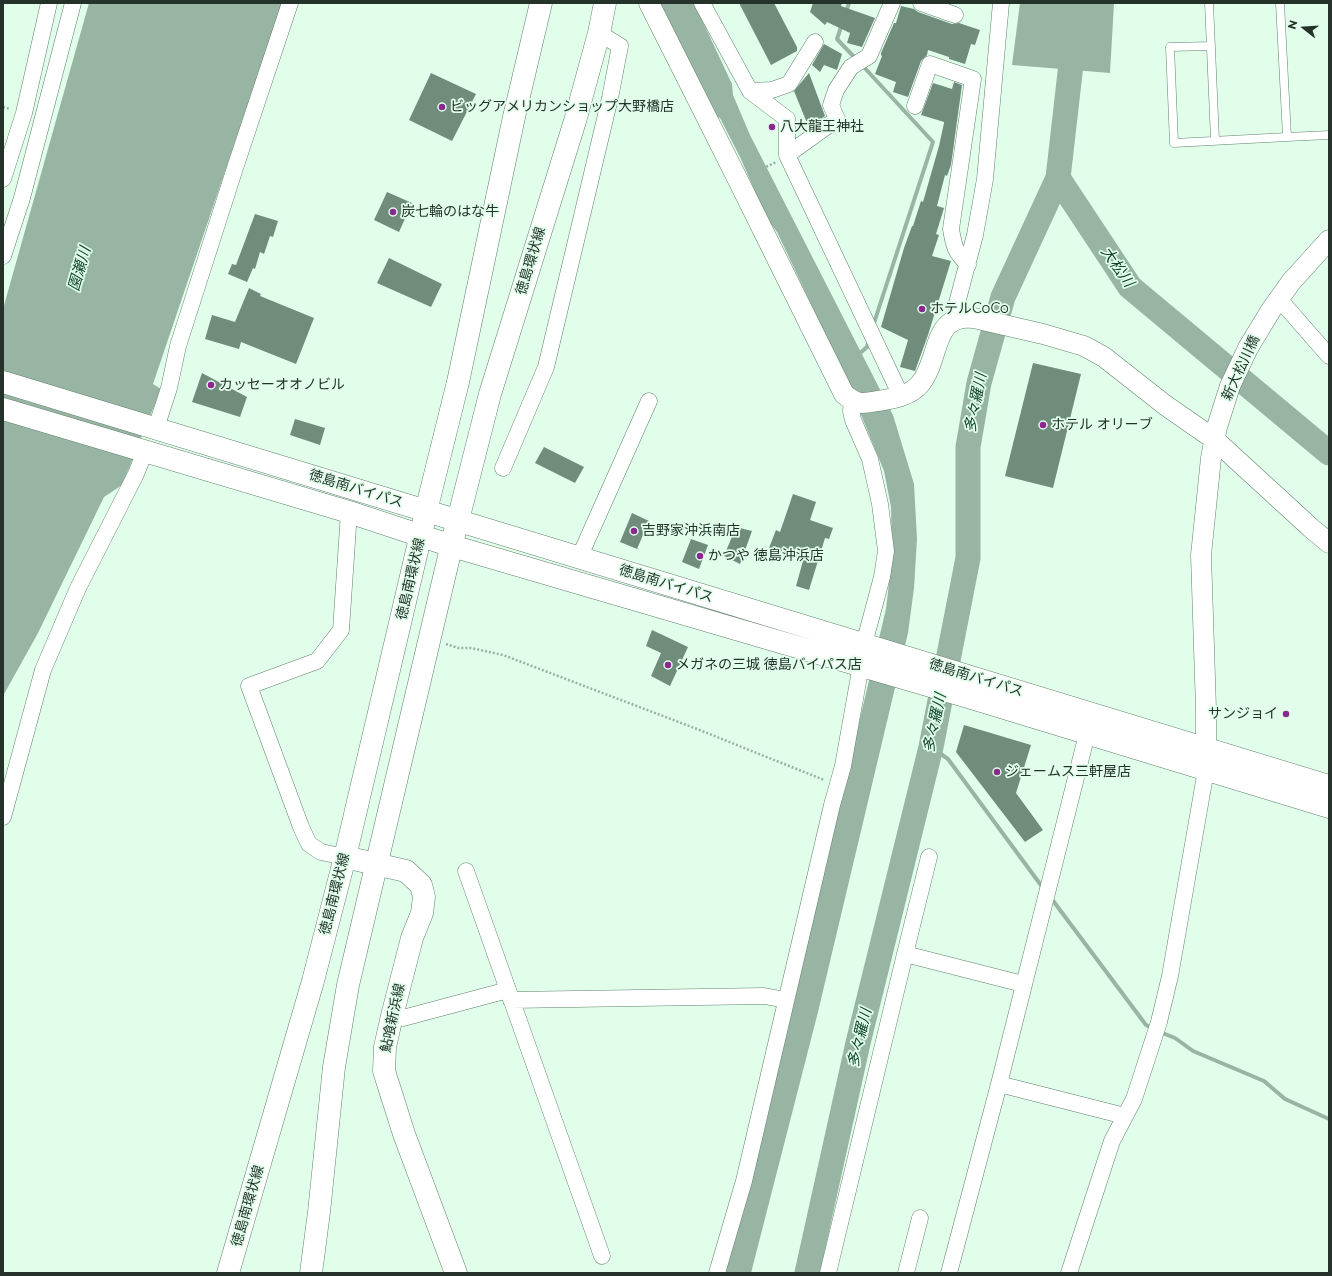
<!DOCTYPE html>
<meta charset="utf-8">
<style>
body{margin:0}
#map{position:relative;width:1332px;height:1276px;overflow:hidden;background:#e1feeb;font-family:Montserrat,sans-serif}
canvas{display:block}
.frame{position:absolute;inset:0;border:4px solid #243229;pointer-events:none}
.north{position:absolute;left:1284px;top:8px;width:40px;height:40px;-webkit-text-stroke:3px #e1feeb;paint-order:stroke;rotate:287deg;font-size:11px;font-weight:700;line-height:16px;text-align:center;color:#243229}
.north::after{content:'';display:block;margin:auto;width:14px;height:18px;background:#243229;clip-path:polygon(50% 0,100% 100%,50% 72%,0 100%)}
</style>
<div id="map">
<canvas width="1332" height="1276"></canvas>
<div class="frame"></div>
<div class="north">N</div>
</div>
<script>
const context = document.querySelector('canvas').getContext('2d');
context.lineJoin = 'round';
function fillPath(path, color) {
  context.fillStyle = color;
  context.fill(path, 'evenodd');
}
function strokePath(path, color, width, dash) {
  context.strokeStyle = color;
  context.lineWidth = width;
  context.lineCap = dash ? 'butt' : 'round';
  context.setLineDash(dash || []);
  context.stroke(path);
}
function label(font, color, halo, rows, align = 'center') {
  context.font = font + ' Montserrat,"Noto Sans JP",sans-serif';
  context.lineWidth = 3.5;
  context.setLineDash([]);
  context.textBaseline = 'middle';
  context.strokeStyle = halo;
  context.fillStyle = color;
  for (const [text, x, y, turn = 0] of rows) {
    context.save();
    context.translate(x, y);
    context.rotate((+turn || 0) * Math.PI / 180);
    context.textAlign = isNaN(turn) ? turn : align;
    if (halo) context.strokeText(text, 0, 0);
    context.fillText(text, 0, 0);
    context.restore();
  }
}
const water = new Path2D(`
 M89 3H282L153 384 161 389 122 485 104 497 38 633 3 696V309Z
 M658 3H694L732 84 733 95 750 135 893 415 914 484 917 539 914 588 908 633 818 1012 751 1273H723L848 769 886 609 892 557 891 507 884 471 846 378 777 232 766 217 741 159 720 118 717 117Z
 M1020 3H1114L1110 73 1012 65Z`);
const stream = new Path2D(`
 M846 12 849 3
 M842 24 837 39 856 59
 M861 64 933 142 873 326
 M858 355 867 347 869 340
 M931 747 948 759 1043 888
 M1051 898 1146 1025 1154 1029
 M1160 1032 1175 1038 1193 1051 1264 1081 1285 1099 1329 1119`);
const river = new Path2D(`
 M1058 178 1130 287 1329 453
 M807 1273 858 1043 931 747 968 558V447L979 383 1003 297 1058 178 1078 3`);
const building = new Path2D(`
 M739 3H774L797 47V51L771 65Z
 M813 3H842L841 6 875 18 862 47 847 43 850 33 827 22 825 25 810 12Z
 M901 6 914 9 918 12 952 24 959 23 980 30 975 45 971 44 965 64 949 59V57L928 50 927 55 921 61 908 97 893 92 896 82 875 74 882 56 881 55V53L894 23H896Z
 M824 44 842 54 837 70 824 65 820 72 812 65Z
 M431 73 476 94 452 141 409 120Z
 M809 73 825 116 809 128 794 91Z
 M954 82 962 85 951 165 947 176 945 175 937 206 944 208 936 234 939 235 932 256 951 261 928 335 915 371 900 367 908 340 881 327 904 248 912 226H913L921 201 923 202 939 146 944 123V122L921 115 933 83 952 89Z
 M387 192 412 203 399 232 374 220Z
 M255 214 278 221 273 237 270 236 264 254 260 252 255 269 253 268 247 282 228 274 232 264 236 265Z
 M389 258 442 284 431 307 377 283Z
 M249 288 261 294 260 296 314 318 296 364 241 342 239 349 205 339 212 315 235 322Z
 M1033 363 1081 374 1053 488 1005 476Z
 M202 373 247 397 240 417 192 402Z
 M295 419 325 428 320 445 290 435Z
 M544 447 584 467 575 483 535 463Z
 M793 494 816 502 810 520 833 528 829 539 825 538 809 590 796 586 803 561 769 548 776 530 780 532Z
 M632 513 649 521 637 549 620 542Z
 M736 527 752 531 740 564 724 556Z
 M691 539 708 545 699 569 682 562Z
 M652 630 688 647 670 686 651 676 661 653 646 646Z
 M964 725 1031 745 1016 793 1043 830 1025 842 956 752Z`);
const path = new Path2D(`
 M3 107 10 109
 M752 174 776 162
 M446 644 458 648H471L503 655 697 729 824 780`);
const service = new Path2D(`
 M1209 3 1215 140
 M1211 46 1170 47 1174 143 1287 137 1280 3
 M1287 137 1329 135`);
const minor = new Path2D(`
 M702 3 750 91 787 119V155L901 396
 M921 3 955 15
 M750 91 772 90 789 84 815 42
 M915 106 930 64 973 79 951 229C954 247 955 251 968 265
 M787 155 837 119 831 105 836 90 851 67 869 56 892 3
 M3 179 24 113 49 3
 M3 256 22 198 73 3
 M1279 299 1329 356
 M957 318V303L975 235 985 179 1001 3
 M852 401 851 411 853 420 870 459 880 504 886 551 882 577 864 644
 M156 428 169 388 178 346 235 168 290 3
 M503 468 546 367 610 98 620 46 599 33
 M579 558 649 401
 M3 817 43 670 78 588 135 476 145 452
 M345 857 321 852 309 844 301 827 249 686 317 661 341 630 349 512
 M466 871 602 1256
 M905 954 929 857
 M511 1000 764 996 786 1000
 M392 1016 403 1018 508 990
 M999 1084 1117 1114 1124 1118
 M717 1273 744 1181 832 805 843 766 861 665
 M828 1273 905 954 1023 984
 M906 1273 920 1218
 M949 1273 999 1084 1087 734
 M1069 1273 1112 1141 1134 1099 1159 1022 1170 976 1206 770`);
const tertiary = new Path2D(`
 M649 3 738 180 844 394C857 405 861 404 878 401 892 399 910 396 920 384 941 359 931 313 974 318L1043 334 1084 346 1104 357 1165 405 1214 439 1311 528 1329 543
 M1206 764V709L1201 555 1211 458 1217 427 1230 386 1248 348 1271 310 1291 282 1329 240`);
const secondary = new Path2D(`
 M345 857 406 871 421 885 424 897 422 913 412 938 392 1016 385 1047 384 1071 404 1134 456 1273`);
const primary = new Path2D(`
 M426 511 458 382 514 117 541 3
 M458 520 490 394 575 121 599 33 605 3`);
const trunk = new Path2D(`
 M3 382 1329 786
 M3 409 349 512 452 546 968 697 1329 807
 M228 1273 313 981 345 857 424 521
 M311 1273 319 1212 334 1067 348 985 455 531`);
const markers = [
 [442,107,4,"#8b278f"],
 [772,127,4,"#8b278f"],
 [393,212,4,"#8b278f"],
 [922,309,4,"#8b278f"],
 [211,385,4,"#8b278f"],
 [1043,425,4,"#8b278f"],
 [634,531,4,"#8b278f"],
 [700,556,4,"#8b278f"],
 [668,665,4,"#8b278f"],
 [1286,714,4,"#8b278f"],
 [997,772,4,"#8b278f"]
];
const poiNames = [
 ["ビッグアメリカンショップ大野橋店",450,107],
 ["八大龍王神社",780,127],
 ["炭七輪のはな牛",401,212],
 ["ホテルCoCo",930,309],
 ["カッセーオオノビル",219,385],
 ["ホテル オリーブ",1051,425],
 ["吉野家沖浜南店",642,531],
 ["かつや 徳島沖浜店",708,556],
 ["メガネの三城 徳島バイパス店",676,665],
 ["サンジョイ",1278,714,"right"],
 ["ジェームス三軒屋店",1005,772]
];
const streetNames = [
 ["徳島環状線",531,261,-73],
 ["新大松川橋",1241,368,-65],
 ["徳島南バイパス",356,489,17],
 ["徳島南環状線",411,579,-77],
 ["徳島南バイパス",666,584,17],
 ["徳島南バイパス",976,678,17],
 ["徳島南環状線",335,894,-76],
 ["鮎喰新浜線",393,1018,-78],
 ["徳島南環状線",248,1206,-74]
];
const waterNames = [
 ["大松川",1117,267,55],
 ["園瀬川",80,269,-74],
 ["多々羅川",976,403,-79],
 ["多々羅川",935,723,-78],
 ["多々羅川",860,1038,-77]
];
fillPath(water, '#98b5a3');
strokePath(stream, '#98b5a3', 4);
strokePath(river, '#98b5a3', 25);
fillPath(building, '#708c7b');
strokePath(service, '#60806c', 9);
strokePath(minor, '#60806c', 17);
strokePath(tertiary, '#60806c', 21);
strokePath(secondary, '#60806c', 23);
strokePath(primary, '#60806c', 23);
strokePath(trunk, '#60806c', 23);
strokePath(path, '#9ab1a2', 2.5, [2, 2]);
strokePath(service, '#fff', 8);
strokePath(minor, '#fff', 16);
strokePath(tertiary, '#fff', 20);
strokePath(secondary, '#fff', 22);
strokePath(primary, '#fff', 22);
strokePath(trunk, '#fff', 22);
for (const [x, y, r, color] of markers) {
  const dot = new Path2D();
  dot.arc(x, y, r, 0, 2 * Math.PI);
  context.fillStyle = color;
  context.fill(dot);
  strokePath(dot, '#e1feeb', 1.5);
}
label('14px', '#243229', '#e1feeb', poiNames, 'left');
label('14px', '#243229', '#e1feeb', streetNames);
label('italic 15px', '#10442a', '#e1feeb', waterNames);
</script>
